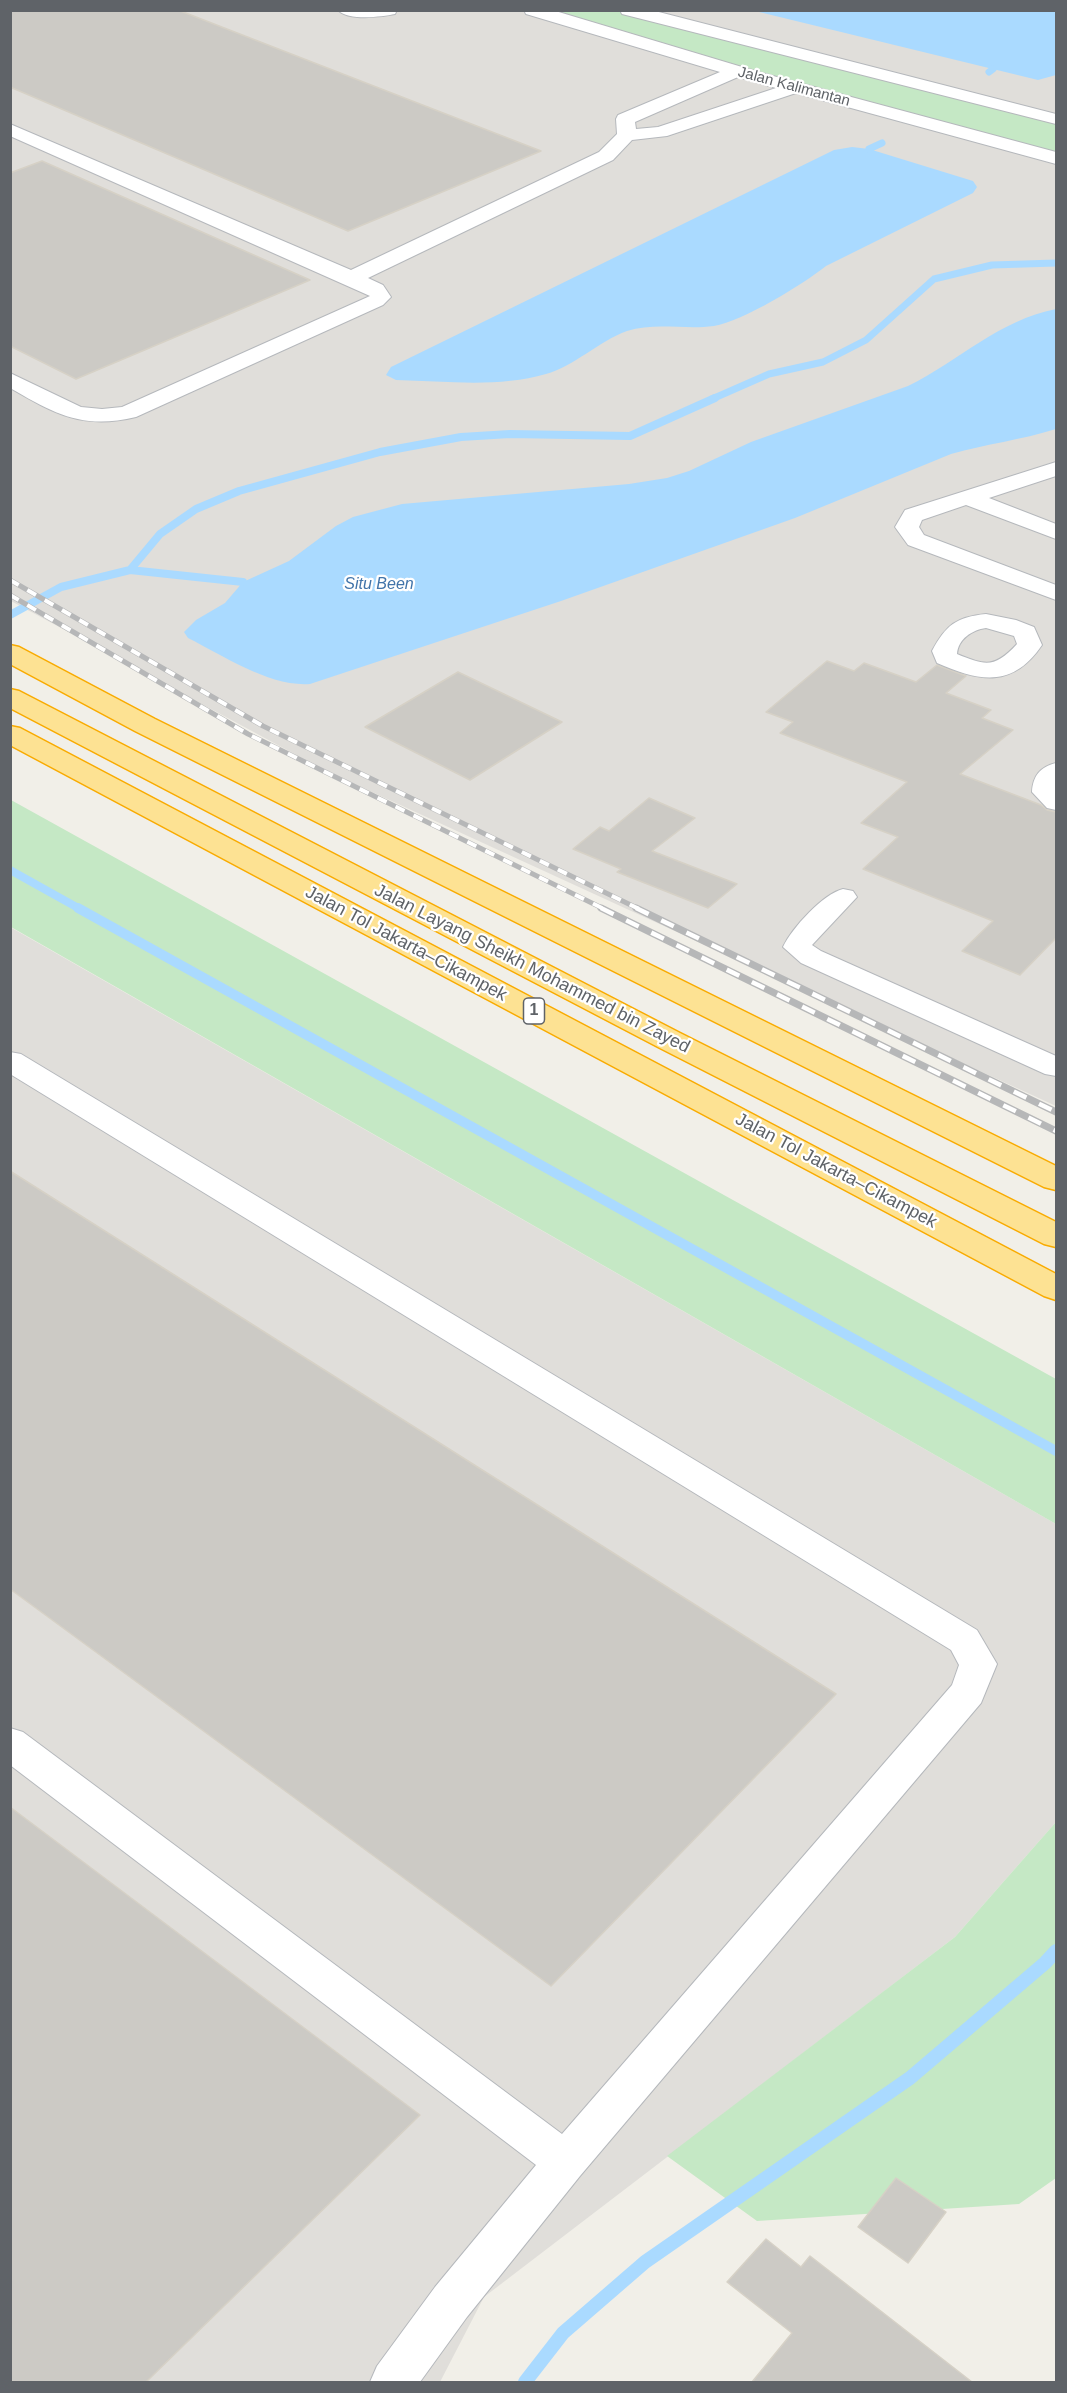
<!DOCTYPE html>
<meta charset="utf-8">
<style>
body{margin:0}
#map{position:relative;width:1067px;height:2393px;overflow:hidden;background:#f1efe8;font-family:Helvetica,sans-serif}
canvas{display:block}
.frame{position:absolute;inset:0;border:12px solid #5f6368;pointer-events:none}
</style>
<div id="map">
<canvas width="1067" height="2393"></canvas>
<div class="frame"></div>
</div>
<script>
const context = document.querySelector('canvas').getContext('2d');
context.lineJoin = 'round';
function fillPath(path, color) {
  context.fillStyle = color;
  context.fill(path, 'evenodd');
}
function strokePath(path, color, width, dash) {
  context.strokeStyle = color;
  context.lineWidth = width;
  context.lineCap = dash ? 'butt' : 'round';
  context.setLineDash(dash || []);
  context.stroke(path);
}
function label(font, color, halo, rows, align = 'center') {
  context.font = font + ' Helvetica,sans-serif';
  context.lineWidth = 4.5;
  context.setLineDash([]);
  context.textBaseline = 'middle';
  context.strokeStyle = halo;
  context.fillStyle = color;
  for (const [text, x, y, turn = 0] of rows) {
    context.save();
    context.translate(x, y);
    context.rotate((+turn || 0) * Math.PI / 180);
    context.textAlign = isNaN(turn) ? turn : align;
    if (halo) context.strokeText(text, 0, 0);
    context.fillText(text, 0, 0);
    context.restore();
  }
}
const industrial = new Path2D(`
 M10 11H1056V1106L324 770 11 601Z
 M10 927 1056 1524V1822L955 1937 484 2297 440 2382H11Z`);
const green = new Path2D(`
 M532 11H628L1056 119V158L756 77Z
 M11 800 1056 1379V1524L11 927Z
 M1056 1822V2178L1019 2204 757 2221 667 2156 955 1937Z`);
const water = new Path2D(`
 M755 11H1056V75L1038 80Z
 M852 147 869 149 973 181 977 187 973 193 826 266C802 285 743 321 714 326 685 330 655 322 627 331 599 341 573 367 546 374 498 388 446 381 396 380L386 375 391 367 834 150Z
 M1056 309V429C1021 440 986 444 951 454L795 518 561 601 310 684C270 687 224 656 188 638L184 632 196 620 225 603 243 582 289 561 336 526 353 517 402 504 629 484 667 478 689 471 751 442 908 386C959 361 999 320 1056 309Z`);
const streamFar3 = new Path2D(`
 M989 72 993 69
 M869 149 882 143
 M712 399 769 374 823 362 866 340 934 279 992 265 1056 263`);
const streamFar2 = new Path2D(`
 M130 570 243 582
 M10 615 61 587 130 570 160 534 196 509 239 491 380 452 461 437 510 434 630 436 715 398
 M10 870 80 909`);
const streamFar1 = new Path2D(`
 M78 908 1056 1451`);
const stream = new Path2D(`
 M525 2382 563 2333 645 2262 910 2078 1045 1963 1056 1951`);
const building = new Path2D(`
 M10 10H178L541 151 348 231 10 87Z
 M42 161 310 280 76 379 10 346V173Z
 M827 661 854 671 864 663 916 682 937 665 966 676 946 693 991 710 982 718 1013 730 960 774 1041 805 1047 810 1056 812V938L1020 975 962 951 993 921 863 869 898 837 861 823 907 782 780 733 793 722 766 712Z
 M458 672 562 722 470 780 365 727Z
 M649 798 695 818 652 851 737 884 708 908 617 872 621 869 573 849 600 827 609 831Z
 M10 1171 836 1694 551 1986 10 1589Z
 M10 1807 420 2115 146 2382H10Z
 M896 2178 946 2212 908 2263 858 2227Z
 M766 2239 801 2267 810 2256 972 2382H752L792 2333 727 2282Z`);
const minor = new Path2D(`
 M338 10H397L395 14C381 17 348 21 338 10Z
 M524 10H552L762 73 1056 152V164L796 93 667 136 632 140 613 160 368 278 383 285 391 297 383 305 136 417C83 430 55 414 10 388V373L81 407 102 409 122 407 370 296 10 136V124L351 270 599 152 617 134 616 119 618 115 720 72 526 14ZM738 77 776 88 658 127 636 129 635 122Z
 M620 10H651L1056 114V124L622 14Z
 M1056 462V476L989 498 1056 524V539L966 505 922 520 919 527 924 535 1056 585V600L908 545 895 527 905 510Z
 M986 614 1016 620 1034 627 1042 645C1013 688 980 682 937 663L932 651C946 625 956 617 986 614ZM986 628 1014 636 1017 644C995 668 986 666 957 654 958 639 972 630 986 628Z
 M1056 763V810L1047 808 1032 792C1033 776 1040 767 1056 763Z
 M843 889 853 891 857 897 812 945 821 951 1056 1056V1076L1045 1074 801 963 783 947C792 928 823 894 843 889Z
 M10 1052 21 1054 977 1630 997 1664 981 1703 580 2176 467 2317 420 2382H370L377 2366 435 2287 536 2165 10 1765V1728L23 1732 562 2134 952 1685 959 1665 951 1650 10 1074Z`);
const highway = new Path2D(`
 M10 645 19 647 155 719 1056 1166V1190L1044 1187 135 731 10 664Z
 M10 689 19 691 680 1033 1056 1222V1247L1044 1244 658 1047 10 708Z
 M10 726 20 728 1056 1274V1300L1044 1296 10 745Z`);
const railFar1 = new Path2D(`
 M10 580 263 726 639 909
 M10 595 248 734 604 909`);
const rail = new Path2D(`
 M601 908 1056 1131
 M636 908 1056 1112`);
const farStreetnames = [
 ["Jalan Kalimantan",794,87,15]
];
const farWaternames = [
 ["Situ Been",379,585]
];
const shields = [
 [534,1011,21]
];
const shieldNames = [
 ["1",534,1011]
];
const streetNames = [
 ["Jalan Tol Jakarta–Cikampek",406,944,28],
 ["Jalan Layang Sheikh Mohammed bin Zayed",532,969,27],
 ["Jalan Tol Jakarta–Cikampek",836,1171,28]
];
fillPath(industrial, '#e0deda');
fillPath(green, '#c5e8c5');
fillPath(water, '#aadaff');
strokePath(streamFar3, '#aadaff', 7);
strokePath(streamFar2, '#aadaff', 8);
strokePath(streamFar1, '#aadaff', 10);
strokePath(stream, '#aadaff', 14);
fillPath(building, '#cccac5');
strokePath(building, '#d6d1c6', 1.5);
strokePath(minor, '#b5b8bc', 2);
strokePath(highway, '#f9ab00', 3);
fillPath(minor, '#fff');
fillPath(highway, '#fde293');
strokePath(railFar1, '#b6b7b8', 5);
strokePath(rail, '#b6b7b8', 7);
strokePath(railFar1, '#fff', 4, [10]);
strokePath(rail, '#fff', 4.5, [14]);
label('15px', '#5f6368', '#fff', farStreetnames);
label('italic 16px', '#4174aa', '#fff', farWaternames);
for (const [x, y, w] of shields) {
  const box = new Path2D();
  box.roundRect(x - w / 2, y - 13, w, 26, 4.5);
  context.fillStyle = '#fff';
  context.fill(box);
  strokePath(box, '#5f6368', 1.5);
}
label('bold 16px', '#5f6368', null, shieldNames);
label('18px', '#5f6368', '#fff', streetNames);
</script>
